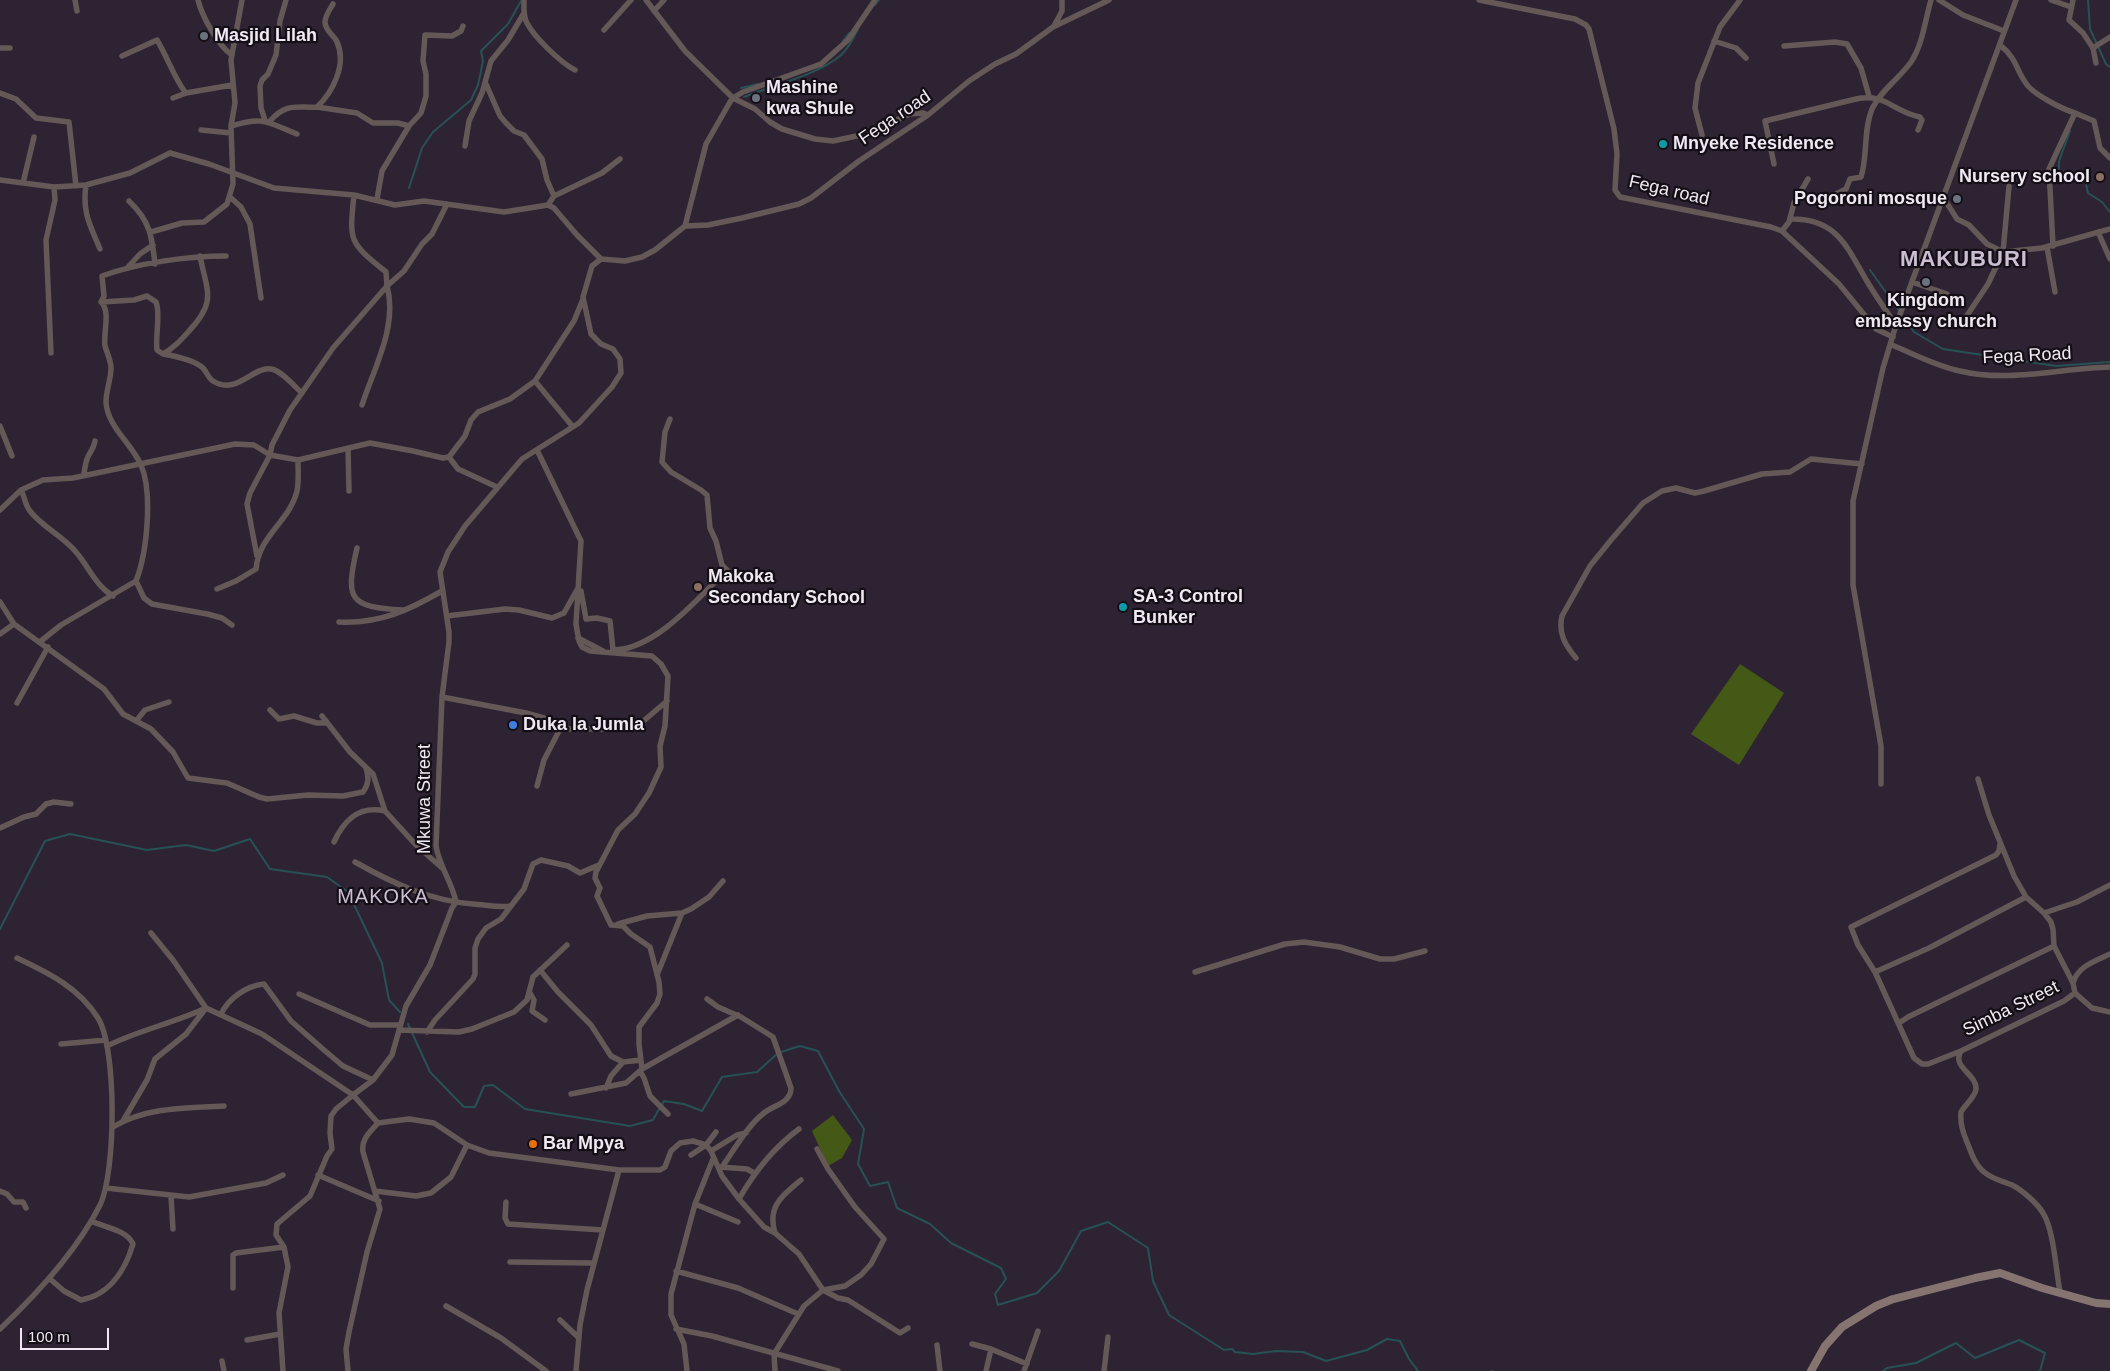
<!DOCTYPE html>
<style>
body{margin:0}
#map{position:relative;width:2110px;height:1371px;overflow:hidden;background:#2e2333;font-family:Arial,sans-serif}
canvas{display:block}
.scale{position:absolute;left:20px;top:1328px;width:89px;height:22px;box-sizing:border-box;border:2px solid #f0e9f3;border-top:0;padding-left:6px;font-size:15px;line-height:18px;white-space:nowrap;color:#f0e9f3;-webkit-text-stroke:4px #140f16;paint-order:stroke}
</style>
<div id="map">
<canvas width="2110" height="1371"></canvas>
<div class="scale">100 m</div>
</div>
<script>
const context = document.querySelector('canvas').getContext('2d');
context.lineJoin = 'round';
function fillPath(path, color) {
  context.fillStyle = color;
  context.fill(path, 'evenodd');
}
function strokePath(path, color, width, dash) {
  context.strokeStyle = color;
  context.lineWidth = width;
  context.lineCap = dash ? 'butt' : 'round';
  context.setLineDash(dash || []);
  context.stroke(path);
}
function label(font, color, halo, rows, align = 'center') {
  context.font = font + ' Arial,sans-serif';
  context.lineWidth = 4.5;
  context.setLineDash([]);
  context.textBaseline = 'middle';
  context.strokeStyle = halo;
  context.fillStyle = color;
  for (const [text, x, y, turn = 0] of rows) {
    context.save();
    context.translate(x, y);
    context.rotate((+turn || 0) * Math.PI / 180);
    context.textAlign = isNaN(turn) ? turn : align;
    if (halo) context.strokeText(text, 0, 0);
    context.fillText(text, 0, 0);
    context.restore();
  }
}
const green = new Path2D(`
 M1740 664 1784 693 1739 765 1691 734Z
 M833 1115 852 1140 842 1158 828 1166 812 1131Z`);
const stream = new Path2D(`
 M2088 0 2090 29 2106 64 2110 67
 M875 5 879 0
 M843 41 849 33
 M741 88 758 84
 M744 97C772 86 820 74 841 55 849 48 853 39 858 29
 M2070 131 2059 161V172L2078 173 2084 176 2088 193 2102 202 2110 212
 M409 188 422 148 433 132 471 100 478 85 483 61 481 51 508 24 521 1
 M1870 270 1900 312
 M1905 320 1914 332 1943 349 2056 366 2110 362
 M0 929 45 841 70 834 147 850 186 845 214 851 250 839 270 869 327 877 348 892 382 963 389 1000 400 1012
 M408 1024 430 1072 464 1107H475L484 1086 493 1085 525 1109 630 1126 653 1120 659 1109
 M662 1105 664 1101 684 1104 702 1111 722 1077 757 1072 778 1053 800 1046 818 1051 839 1091 864 1129 858 1164 870 1186 888 1182 897 1208 930 1224 951 1243 1001 1268 1006 1279 995 1294 998 1305 1037 1293 1059 1271 1081 1231 1108 1222 1148 1248 1153 1281 1169 1315 1224 1350 1232 1349 1235 1352 1253 1354 1276 1351 1303 1352 1326 1361 1367 1350 1387 1339 1400 1341 1409 1359 1418 1371
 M1491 1371H1492
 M1883 1371 1887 1368 1916 1363 1956 1343 1975 1358 2019 1340 2045 1353 2040 1371`);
const street = new Path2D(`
 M75 0 77 11
 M198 0C202 16 218 46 232 55
 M524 0C524 8 523 16 527 23 534 37 561 63 575 70
 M646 0 685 51 733 98 755 109 770 122 782 129 815 139 833 141 866 134 910 114 923 113 928 115
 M1479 0 1575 19 1586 25 1589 29 1614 129 1617 154 1615 190 1620 197 1771 227 1782 231 1839 284 1876 329 1893 337
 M1939 0 1963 15 2004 31
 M2051 0 2071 7
 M2073 0 2069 20 2083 33 2093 48 2096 63
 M654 11 664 0
 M1054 26 1062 11V0
 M604 30 631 0
 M1714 41 1736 48 1746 58
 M2000 45C2018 59 2016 72 2028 86 2037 96 2062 109 2075 113L2049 169 2053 246
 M1784 46 1835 42 1847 44 1861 68 1869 96
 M0 48H10
 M2093 48 2110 37
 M122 56 157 40C167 56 175 80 186 93
 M486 84 500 116 506 123 514 131 524 135 542 159 547 180 554 196
 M0 93 16 99 36 118 69 122 76 186
 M173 98 186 93 232 85
 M317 107 357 113 373 123H398L409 126
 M2075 113 2094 121 2100 148 2110 158
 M265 120 261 108 260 86 262 80 268 74 276 55 280 21 286 0
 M270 121C286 103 295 108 317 107 333 92 347 64 337 42 334 35 325 31 325 22 325 16 330 9 333 4
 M231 126C264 116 267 122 297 134
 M201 130 231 133
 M1702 135 1695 108 1698 83 1720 27 1740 0
 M465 146 469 121 482 93 491 61 508 40 524 13
 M1774 164 1765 121 1856 99C1886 93 1892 111 1920 117L1922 120 1918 130
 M0 180 54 187 86 185 130 173 170 153 209 164 274 188 354 195 395 205 424 201 504 212 548 205 554 208 577 235 601 259 625 261 642 257 655 250 685 226 706 144 730 102 733 98 743 92 821 64 848 40 875 0
 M23 183 34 137
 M86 185C82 212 90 225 100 249
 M230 197 241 207 250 224 261 298
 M1943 197 1957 219 1969 225 1987 244 2003 252 2042 248 2110 229
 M377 199 382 171 409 126 421 113 426 96V74L423 61 425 35 452 36 461 31 463 26
 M129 201C150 221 152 236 155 264
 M1836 201V194L1846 189 1850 179 1861 177C1868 155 1863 131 1872 109 1881 90 1899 79 1911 62 1923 44 1925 20 1931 0
 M548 205 554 196 602 173 620 159
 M1790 219C1838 218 1847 248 1868 283 1877 298 1887 312 1896 325
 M685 226 708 225 742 218 799 204 811 198 859 161 928 115 969 81 995 64 1016 54 1053 27 1109 0
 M1782 231 1789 222 1794 203 1808 179
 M151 232 182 223 204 222 227 204 233 184 231 126 235 103 231 60 242 0
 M2098 232 2110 259
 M2047 247 2055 292
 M128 267 140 254 153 245
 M1912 282 1947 294
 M101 302 134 300 147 296 156 302C161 315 155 334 157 350L163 354C174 348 181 340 189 331 217 301 207 292 200 256
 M1966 317 1988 284 2003 252 2009 186
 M1892 345C1914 354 1936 366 1960 371 2009 383 2061 368 2110 367
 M51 353 46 240 55 200 54 187
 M163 354C175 356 194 360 203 368 207 372 208 378 213 381 236 396 253 366 271 369 282 371 294 386 302 393
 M535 381 573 427
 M362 405C374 368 398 326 387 286L404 271 422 244 432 234 447 204
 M0 426 12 456
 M348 449 349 491
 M537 450 581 541 576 624 579 641 582 647 590 651 652 656 661 664 668 676 665 726 660 746 661 767 649 793 635 814 618 830 596 872 595 878 600 888 597 896 611 925
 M449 457 458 469 497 487
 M87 475 84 473C85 467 86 458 90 453 93 448 94 447 95 441
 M21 490C25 497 25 505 30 511 42 527 62 535 76 552 89 567 95 585 113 596
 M0 510 21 490 43 480 73 478 235 444 254 445 270 455 298 460 370 443 413 451 443 458 449 457 465 436 471 420 478 412 510 399 535 381 574 321 583 299
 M357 548C345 600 349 607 403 610
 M257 556 247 504 250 493 270 455 272 445 290 410 333 348 387 286 386 272C349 242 349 242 354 195
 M136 581 144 598 152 604 207 614 222 618 232 625
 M217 589 236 581 256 569C259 535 290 521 297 491 299 482 298 470 298 460
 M581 591 586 619 597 618 610 621 613 650
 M0 602 14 624 104 689 123 714 151 729 173 752 188 778 227 783 259 797 267 799 308 795 343 796 363 792C369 783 369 778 366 768
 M447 616 505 609 519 610 552 618 564 613 578 588
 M339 622C380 624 409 610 442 591
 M0 634 14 624
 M578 638 603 651
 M41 641 61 625 136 581C147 553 153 493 141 465 132 444 107 426 106 402 106 391 111 379 111 368 111 361 107 353 105 346 103 333 111 311 101 302L104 296 102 276C137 263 188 256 226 256
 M615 650C657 648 698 598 727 570L722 565 716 541 710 528 707 495 701 490 671 472 662 462 665 432 670 419
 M1576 658C1565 645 1558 633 1562 616L1590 566 1611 540 1643 503 1662 491 1676 488 1695 493 1704 491 1762 474 1790 472 1811 459 1862 464
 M442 697 526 713 544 718 560 729H634L667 701
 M17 703 48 647
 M270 710 279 719 294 716 317 723H327
 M322 716 350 752 373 774 385 811 416 845 441 867
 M136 721 145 710 169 702
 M1978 779 1989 815 2014 876 2026 897 2044 913 2051 922 2053 929 2054 946 2073 983 2075 993 2064 1001 1961 1051C1951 1067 1977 1074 1976 1089 1976 1096 1965 1105 1961 1112 1960 1121 1963 1133 1967 1142 1971 1152 1975 1165 1984 1172 1992 1179 2002 1181 2012 1185 2022 1190 2037 1203 2043 1213 2054 1230 2056 1272 2060 1292
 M1881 784V746L1853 585V501L1883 368 1896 325 2016 0
 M537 786 544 760 560 729
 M0 828 24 817 36 814 46 804 54 802 71 804
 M334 842C344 820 359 805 385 811
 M355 862C392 883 431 901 473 904 487 905 498 908 511 906L524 889 533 864 541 860 568 866 580 873 599 865
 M2044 913 2077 902 2110 885
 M618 924 647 916 682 913 691 909 709 897 723 881
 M540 970 558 992 591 1025 611 1056 623 1062
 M1195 972 1285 944 1304 942 1340 947 1380 959H1394L1425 951
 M1875 972 1929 948 2026 897
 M657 975 682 913
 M2073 983C2078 966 2095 961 2110 954
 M530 993 534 1000 532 1011 545 1020
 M2075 993 2092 1008 2110 1012
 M299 994 370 1025H400
 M707 999 718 1007 741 1017 773 1037 791 1088C791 1103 774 1105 764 1113 747 1126 735 1149 722 1167
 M221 1014C229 998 246 986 264 984L291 1021 324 1050 343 1066 373 1080
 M1899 1023 1908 1017 2054 946
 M399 1030 459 1032 472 1029 514 1012 527 1000 533 977 567 945
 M427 1032 435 1020 473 979 475 974V948L478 939 486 928 501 919 511 906
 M61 1044 106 1040
 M107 1046C139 1030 174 1023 206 1008L262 1034 353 1095 373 1080 392 1055 406 1006 430 965 452 908 456 902C452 882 439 866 436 846L442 697 449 642V632L440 572 448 552 465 526 522 459 579 423 612 387 621 373 620 359 613 349 601 344 591 334 583 297 592 266 601 259
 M1961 1051 1928 1064H1922L1914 1058 1875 972 1858 945 1851 927 1996 855 1999 851 2000 844
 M642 1069 738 1015
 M640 1071 644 1078 650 1096 668 1114
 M606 1088 611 1076 623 1062 641 1060
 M571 1094 626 1083 642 1069 639 1044V1027L657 1003 660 994 659 982 650 947 631 934 623 926 611 925
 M123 1121 147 1080 155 1059 186 1034 206 1008 173 960 151 933
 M113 1127C146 1107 186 1108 224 1106
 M711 1151 737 1135 746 1133
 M691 1155 706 1145 716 1132
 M720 1167 747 1169 754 1173
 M318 1175 379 1201
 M106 1188 189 1197 266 1183 283 1175
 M0 1191 7 1194 14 1202H23L26 1208
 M375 1191 416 1196 431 1193 451 1177 467 1145
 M171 1196 173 1229
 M739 1199C755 1171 773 1148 799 1129
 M506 1202 505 1218 508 1224 603 1230
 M695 1204 738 1222
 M775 1233C767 1206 782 1196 801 1180
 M510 1262 593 1263
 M676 1271 738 1288 798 1314
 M49 1278 64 1291 81 1300C109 1295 125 1271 133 1244 127 1230 104 1227 91 1221
 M233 1288V1255L236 1253 284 1247
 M446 1306 501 1338 546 1371
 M560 1320 579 1338
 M0 1329C37 1294 77 1251 100 1205 116 1172 117 1049 98 1018 79 988 49 973 17 958
 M676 1329 712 1336 838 1371
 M247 1340 280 1334
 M972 1344 991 1349 1027 1364
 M937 1345 940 1371
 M222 1361 224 1371
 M283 1371 279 1313 288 1267 284 1247 276 1235 277 1224 310 1196 327 1156 332 1149 330 1133 331 1116 336 1109 353 1095 378 1123
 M348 1371 346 1349 349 1332 367 1252 380 1209 363 1152C361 1139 370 1132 378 1123L409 1119 434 1123 467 1145 489 1153 619 1170H660L665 1167 671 1151 680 1143 693 1141 706 1145 711 1151 722 1176 739 1199 764 1227 775 1233 799 1254 823 1290 838 1298 848 1300 900 1333 908 1328
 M576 1371 580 1325 587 1290 619 1170
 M687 1371 684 1344 671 1315V1294L695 1204 713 1159
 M775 1371 774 1354 804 1306 823 1290 845 1286 861 1275 871 1264 884 1239 855 1207 828 1169 817 1149
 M986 1371 991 1349
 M1024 1371 1038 1331
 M1104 1371 1108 1337`);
const secondary = new Path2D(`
 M1811 1371 1825 1346 1842 1327 1876 1306 1893 1299 1975 1278 2000 1273 2042 1288 2096 1303 2110 1304`);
const markers = [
 [204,36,5,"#6b7280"],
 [756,98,5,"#6b7280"],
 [1663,144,5,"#0f9aa8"],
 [2100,177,5,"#8d6e63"],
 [1957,199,5,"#6b7280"],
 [1926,282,5,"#6b7280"],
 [698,587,5,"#8d6e63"],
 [1123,607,5,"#0f9aa8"],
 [513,725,5,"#3f7fe0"],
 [533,1144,5,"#e8710a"]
];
const poiNames = [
 ["Masjid Lilah",214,36],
 ["Mashine",766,88],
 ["kwa Shule",766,109],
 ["Mnyeke Residence",1673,144],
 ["Nursery school",2090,177,"right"],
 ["Pogoroni mosque",1947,199,"right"],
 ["Kingdom",1926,301,"center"],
 ["embassy church",1926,322,"center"],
 ["Makoka",708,577],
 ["Secondary School",708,598],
 ["SA-3 Control",1133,597],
 ["Bunker",1133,618],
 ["Duka la Jumla",523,725],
 ["Bar Mpya",543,1144]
];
const streetNames = [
 ["Fega road",895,118,-34],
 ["Fega road",1669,191,13],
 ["Fega Road",2027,356,-3],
 ["Mkuwa Street",425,799,-90],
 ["Simba Street",2011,1009,-26]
];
const quarterNames = [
 ["MAKOKA",383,897]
];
const districtNames = [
 ["MAKUBURI",1964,260]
];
fillPath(green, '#455916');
strokePath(stream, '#275255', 2);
strokePath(street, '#645956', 5.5);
strokePath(secondary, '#85746f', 8);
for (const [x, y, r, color] of markers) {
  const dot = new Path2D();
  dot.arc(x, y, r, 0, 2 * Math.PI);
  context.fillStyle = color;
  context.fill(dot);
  strokePath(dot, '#140f16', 2);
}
label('bold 18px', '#f0e9f3', '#140f16', poiNames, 'left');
label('18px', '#f0e9f3', '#140f16', streetNames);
context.letterSpacing = '1px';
label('20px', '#ccbed3', '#140f16', quarterNames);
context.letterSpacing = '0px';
context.letterSpacing = '1px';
label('bold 22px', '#ccbed3', '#140f16', districtNames);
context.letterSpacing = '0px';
</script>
